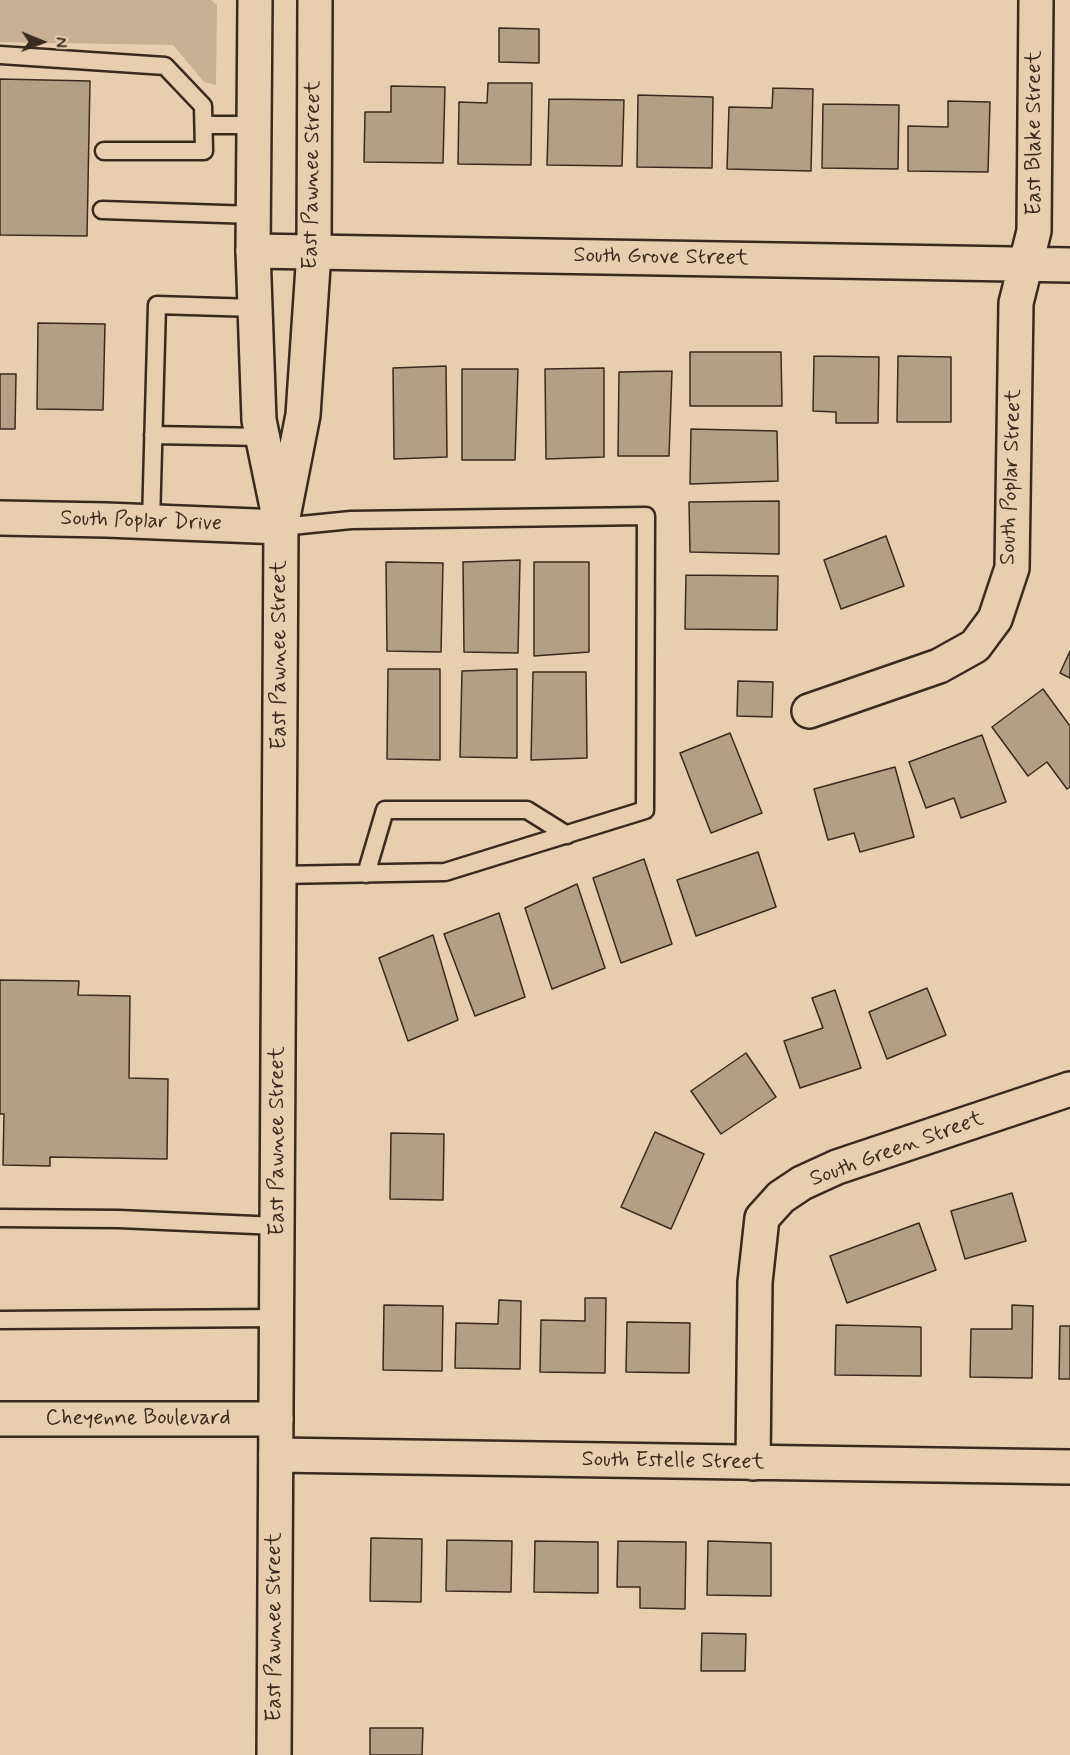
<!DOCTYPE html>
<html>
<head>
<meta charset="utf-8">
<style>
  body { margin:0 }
  #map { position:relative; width:1070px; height:1755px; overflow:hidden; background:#e8ceaf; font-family:Mynerve,sans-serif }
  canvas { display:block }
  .north { position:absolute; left:12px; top:12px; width:60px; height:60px; -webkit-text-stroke:4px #e8ceaf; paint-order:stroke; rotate:91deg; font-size:16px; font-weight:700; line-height:24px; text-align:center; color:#3b2a1e }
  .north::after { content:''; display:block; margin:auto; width:21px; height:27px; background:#3b2a1e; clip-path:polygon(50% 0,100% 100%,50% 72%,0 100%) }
</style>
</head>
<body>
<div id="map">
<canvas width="1070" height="1755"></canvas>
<div class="north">N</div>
</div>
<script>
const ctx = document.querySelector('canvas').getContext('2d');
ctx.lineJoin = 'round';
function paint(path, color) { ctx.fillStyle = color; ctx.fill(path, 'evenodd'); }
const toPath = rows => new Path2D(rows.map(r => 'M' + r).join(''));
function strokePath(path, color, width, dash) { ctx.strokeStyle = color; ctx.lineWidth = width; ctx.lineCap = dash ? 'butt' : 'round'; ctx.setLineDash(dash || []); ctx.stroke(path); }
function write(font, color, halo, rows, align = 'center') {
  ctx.font = font + ' Mynerve,sans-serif'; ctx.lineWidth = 4.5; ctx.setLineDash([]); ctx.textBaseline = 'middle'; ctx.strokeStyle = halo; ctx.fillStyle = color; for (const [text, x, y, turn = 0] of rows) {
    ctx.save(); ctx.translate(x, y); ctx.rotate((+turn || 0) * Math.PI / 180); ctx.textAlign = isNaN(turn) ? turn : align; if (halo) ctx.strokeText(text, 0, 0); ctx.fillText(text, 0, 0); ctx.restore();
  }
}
const green = toPath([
  [0,0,211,0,217,5,216,85,204,82,173,45,0,42]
]);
const building = toPath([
  [499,28,539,29,539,63,499,62,499,28],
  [0,79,90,81,87,236,0,235,0,79],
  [488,83,532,83,531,165,458,164,459,102,487,103,488,83],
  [391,86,445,87,443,163,364,162,365,112,391,112,391,86],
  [773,88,813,89,811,171,727,169,729,107,772,108,773,88],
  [638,95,713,97,712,168,637,167,638,95],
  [549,99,624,100,622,166,547,165,549,99],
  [948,101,990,102,988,172,908,171,908,126,948,127,948,101],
  [823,104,899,105,898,169,822,168,823,104],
  [38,323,105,324,103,410,37,409,38,323],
  [690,352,781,352,782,406,690,406,690,352],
  [814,356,879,357,878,423,836,423,836,412,813,411,814,356],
  [898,356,951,357,951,422,897,422,898,356],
  [446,366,447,457,394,459,393,368,446,366],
  [604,368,604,457,546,459,545,369,604,368],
  [462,369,518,369,515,460,462,460,462,369],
  [672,371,669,456,618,456,619,372,672,371],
  [0,374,16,374,15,429,0,429,0,374],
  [691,429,777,431,778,481,690,484,691,429],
  [779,501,779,554,690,552,689,502,779,501],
  [886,536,904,586,841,609,824,560,886,536],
  [520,560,518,653,464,652,463,562,520,560],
  [386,562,443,563,441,652,387,651,386,562],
  [534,562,589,562,589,652,534,656,534,562],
  [686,575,778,576,777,630,685,629,686,575],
  [1070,651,1070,678,1060,673,1070,651],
  [388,669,440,669,440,760,387,759,388,669],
  [517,669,517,758,460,757,462,671,517,669],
  [533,672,586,672,587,758,531,760,533,672],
  [738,681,773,682,772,717,737,716,738,681],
  [1043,689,1070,726,1070,787,1067,789,1047,762,1028,776,992,727,1043,689],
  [730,733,762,813,711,833,680,753,730,733],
  [982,735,1006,802,961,818,954,798,926,808,909,762,982,735],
  [895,767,914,837,860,852,854,833,828,840,814,789,895,767],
  [758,852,776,907,696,936,677,880,758,852],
  [644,859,672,944,621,963,593,878,644,859],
  [577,884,605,968,552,989,525,908,577,884],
  [499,913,525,997,475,1016,444,934,499,913],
  [433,935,458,1020,408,1041,379,958,433,935],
  [0,980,79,981,78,995,130,996,129,1078,168,1079,167,1159,50,1157,50,1166,3,1165,4,1114,0,1114,0,980],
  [927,988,946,1035,887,1059,869,1012,927,988],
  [835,990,861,1068,800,1088,784,1041,823,1028,812,998,835,990],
  [746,1053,776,1097,721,1134,691,1091,746,1053],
  [655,1132,704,1154,671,1229,621,1207,655,1132],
  [391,1133,444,1134,443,1200,390,1199,391,1133],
  [1012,1193,1026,1241,965,1259,951,1211,1012,1193],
  [919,1223,936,1270,847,1303,830,1256,919,1223],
  [585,1298,606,1298,605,1373,540,1372,541,1320,585,1321,585,1298],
  [499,1300,521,1301,520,1369,455,1368,456,1323,498,1324,499,1300],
  [384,1305,443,1306,442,1371,383,1370,384,1305],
  [1012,1305,1033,1306,1032,1378,970,1377,971,1329,1012,1329,1012,1305],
  [627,1322,690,1323,689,1373,626,1372,627,1322],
  [836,1325,921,1327,921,1376,835,1375,836,1325],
  [1060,1326,1070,1326,1070,1379,1059,1379,1060,1326],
  [371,1538,422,1539,421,1602,370,1601,371,1538],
  [447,1540,512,1541,511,1592,446,1591,447,1540],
  [535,1541,598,1542,598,1593,534,1592,535,1541],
  [618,1541,686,1542,685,1609,640,1608,640,1587,617,1587,618,1541],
  [708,1541,771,1543,771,1596,707,1595,708,1541],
  [702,1633,746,1634,745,1671,701,1671,702,1633],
  [370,1728,423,1728,422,1755,370,1755,370,1728]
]);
const service = toPath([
  [0,55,165,66,203,106,204,151,104,151],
  [204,125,254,125],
  [102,210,254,215],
  [153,435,263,437],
  [151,522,157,305,255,308],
  [366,874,385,810,527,810,567,835],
  [279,875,445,872,645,810,646,516,351,520,281,527],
  [0,1218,119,1219,277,1226],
  [0,1320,277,1318]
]);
const minor = toPath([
  [253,251,1070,265],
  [0,518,106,520,281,527],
  [809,711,939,666,975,646,995,619,1012,568,1016,303,1034,231,1036,0],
  [0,1419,276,1419],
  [276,1455,1070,1467],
  [753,1463,755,1282,762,1218,781,1197,802,1183,837,1167,1070,1089]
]);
const secondary = toPath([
  [255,0,253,251,259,420,278,512],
  [274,1755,281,527,303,415,314,252,315,0]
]);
const streetNames = [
  ["East Blake Street",1035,133,-90],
  ["East Pawnee Street",313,175,-89],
  ["South Grove Street",661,258,1],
  ["South Poplar Street",1012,477,-88],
  ["South Poplar Drive",141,522,2],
  ["East Pawnee Street",280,655,-90],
  ["East Pawnee Street",278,1141,-90],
  ["South Green Street",897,1150,-20],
  ["Cheyenne Boulevard",138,1419],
  ["South Estelle Street",673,1462,1],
  ["East Pawnee Street",275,1627,-90]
];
paint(green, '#c9b095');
paint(building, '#b49e84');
strokePath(building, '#3b2a1e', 1.5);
strokePath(service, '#3b2a1e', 21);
strokePath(minor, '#3b2a1e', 38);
strokePath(secondary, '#3b2a1e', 38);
strokePath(service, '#e8ceaf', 16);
strokePath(minor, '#e8ceaf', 33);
strokePath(secondary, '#e8ceaf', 33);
write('22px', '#3b2a1e', '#e8ceaf', streetNames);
</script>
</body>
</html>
